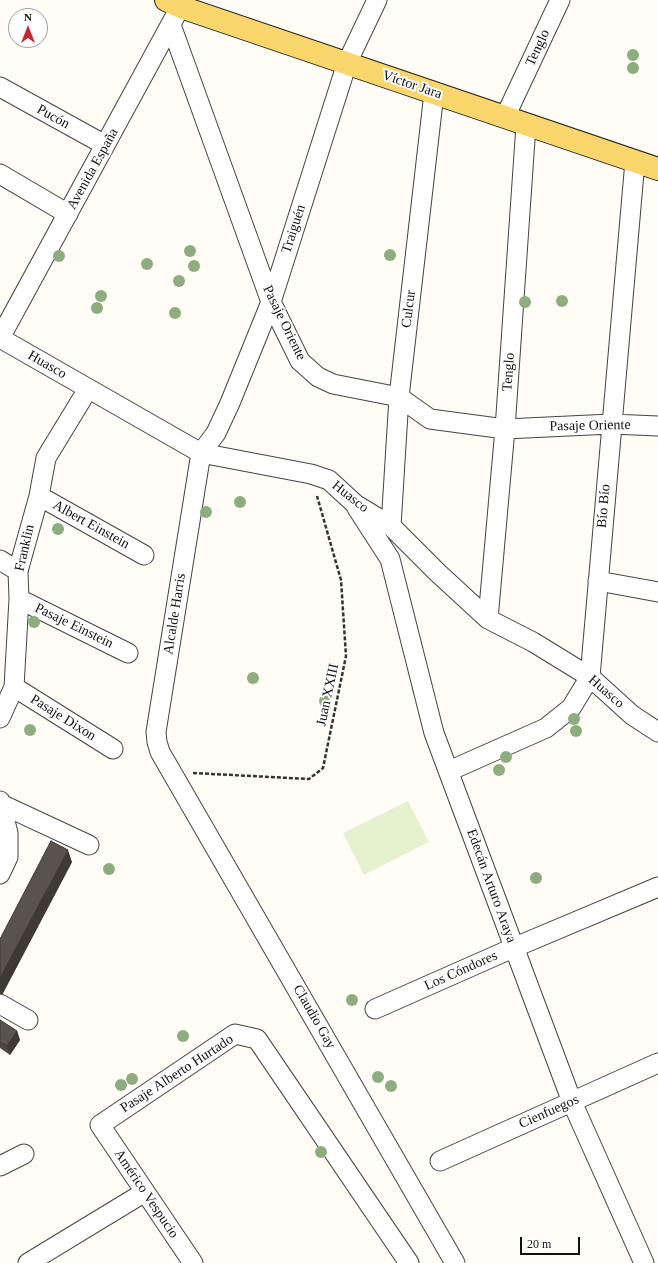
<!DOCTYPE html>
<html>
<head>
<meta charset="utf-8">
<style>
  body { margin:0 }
  #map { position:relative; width:658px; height:1263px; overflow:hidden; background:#fffdf5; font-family:Georgia,serif }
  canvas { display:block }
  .north { position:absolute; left:8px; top:8px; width:40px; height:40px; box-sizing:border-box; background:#fff; border:1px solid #a0a0a0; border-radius:50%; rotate:0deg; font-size:11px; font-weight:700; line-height:16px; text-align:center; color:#111 }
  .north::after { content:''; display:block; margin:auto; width:14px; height:18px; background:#c4262e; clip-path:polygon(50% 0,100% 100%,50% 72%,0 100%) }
  .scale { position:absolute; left:520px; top:1237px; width:60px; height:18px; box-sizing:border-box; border:2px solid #111; border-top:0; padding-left:5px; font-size:12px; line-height:14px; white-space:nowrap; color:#111; -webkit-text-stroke:3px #fff; paint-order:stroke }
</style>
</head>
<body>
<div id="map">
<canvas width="658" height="1263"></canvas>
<div class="north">N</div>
<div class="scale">20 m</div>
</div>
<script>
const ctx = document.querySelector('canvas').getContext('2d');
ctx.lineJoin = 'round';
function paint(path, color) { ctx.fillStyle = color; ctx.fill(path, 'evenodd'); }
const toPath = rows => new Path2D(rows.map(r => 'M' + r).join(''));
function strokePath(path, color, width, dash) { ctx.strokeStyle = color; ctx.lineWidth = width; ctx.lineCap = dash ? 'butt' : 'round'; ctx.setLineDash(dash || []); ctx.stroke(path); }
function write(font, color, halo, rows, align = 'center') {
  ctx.font = font + ' Georgia,serif'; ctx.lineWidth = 4; ctx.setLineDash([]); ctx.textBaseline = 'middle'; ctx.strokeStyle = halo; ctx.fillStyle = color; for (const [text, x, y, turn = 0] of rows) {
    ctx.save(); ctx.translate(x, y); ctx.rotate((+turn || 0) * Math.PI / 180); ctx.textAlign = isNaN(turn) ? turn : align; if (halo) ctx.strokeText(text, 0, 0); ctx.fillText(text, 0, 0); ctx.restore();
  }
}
const pitch = toPath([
  [408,801,429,842,364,875,343,833]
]);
const path = toPath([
  [193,773,309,779,323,768,346,656,341,580,317,496]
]);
const minor = toPath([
  [184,0,0,338,201,453,311,474,329,480,355,504,391,526,438,573,488,619,533,642,590,677,632,715,658,732],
  [377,0,347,63,271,302,230,403,216,433,201,453,156,732,157,742,160,752,455,1263],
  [171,25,271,302,300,361,318,377,333,384,399,397,430,419,505,429,611,424,658,426],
  [0,87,105,145],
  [505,117,560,0],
  [0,174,68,214],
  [39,496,144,555],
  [357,508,390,559,434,733,572,1102,644,1263],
  [391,526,399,397,434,93],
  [0,560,18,571],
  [598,581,658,592],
  [19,599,128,653],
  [488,619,505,429,526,125],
  [14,687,113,749],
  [0,718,14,687,19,599,18,571,39,496,46,458,88,389],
  [449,771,546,728,571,708,590,677,635,161],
  [0,801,8,833,8,857,0,874],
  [1,804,89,845],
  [0,1004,28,1020],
  [375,1009,513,948,658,887],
  [440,1161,658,1063],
  [0,1166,24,1154],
  [28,1263,145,1192],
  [193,1263,100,1125,235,1034,257,1039,409,1263]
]);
const major = toPath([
  [166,0,181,7,658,169]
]);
const trees = [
  [633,55],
  [633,68],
  [190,251],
  [390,255],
  [59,256],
  [147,264],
  [194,266],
  [179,281],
  [101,296],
  [562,301],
  [525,302],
  [97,308],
  [175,313],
  [240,502],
  [206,512],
  [58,529],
  [34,622],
  [253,678],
  [325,701],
  [574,719],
  [30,730],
  [576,731],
  [506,757],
  [499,770],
  [109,869],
  [536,878],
  [352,1000],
  [183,1036],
  [378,1077],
  [132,1079],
  [121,1085],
  [391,1086],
  [321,1152]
];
const wall = toPath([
  [72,862,2,995,0,994,0,939],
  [0,1020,17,1031,20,1040,10,1055,0,1048]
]);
const shadedWall = toPath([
  [68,850,72,862,2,995,0,989,0,978],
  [17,1031,20,1040,10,1055,7,1046]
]);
const building = toPath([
  [51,841,68,850,0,978,0,939,51,841],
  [0,1020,17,1031,7,1046,0,1042,0,1020]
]);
const streetNames = [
  ["Tenglo",538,48,-65],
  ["Víctor Jara",412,85,19],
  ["Pucón",53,117,29],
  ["Avenida España",93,169,-61],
  ["Traiguén",294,229,-72],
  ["Culcur",409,309,-83],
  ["Pasaje Oriente",284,323,64],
  ["Huasco",47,365,30],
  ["Tenglo",509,372,-86],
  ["Pasaje Oriente",590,426,-1],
  ["Huasco",350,497,38],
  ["Bío Bío",604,506,-85],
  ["Albert Einstein",91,525,29],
  ["Franklin",25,548,-77],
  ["Alcalde Harris",175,614,-81],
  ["Pasaje Einstein",74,626,26],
  ["Huasco",606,692,41],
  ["Juan XXIII",328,695,-78],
  ["Pasaje Dixon",63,718,32],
  ["Edecán Arturo Araya",491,886,70],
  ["Los Cóndores",461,971,-24],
  ["Claudio Gay",314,1017,60],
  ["Pasaje Alberto Hurtado",177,1074,-33],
  ["Cienfuegos",549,1112,-24],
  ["Américo Vespucio",146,1194,56]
];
paint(pitch, '#e6f2cf');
strokePath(minor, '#444', 21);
strokePath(major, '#222', 24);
strokePath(path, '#333', 2.5, [4, 2]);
strokePath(minor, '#fff', 19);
strokePath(major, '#f9d66b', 22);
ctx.fillStyle = '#8dad7f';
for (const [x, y] of trees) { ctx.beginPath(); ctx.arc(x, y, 6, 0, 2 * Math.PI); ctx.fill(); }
paint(wall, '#4d4742');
paint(shadedWall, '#3f3936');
paint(building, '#5a524d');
strokePath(building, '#3f3936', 1);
write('14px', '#111', '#fff', streetNames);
</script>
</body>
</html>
